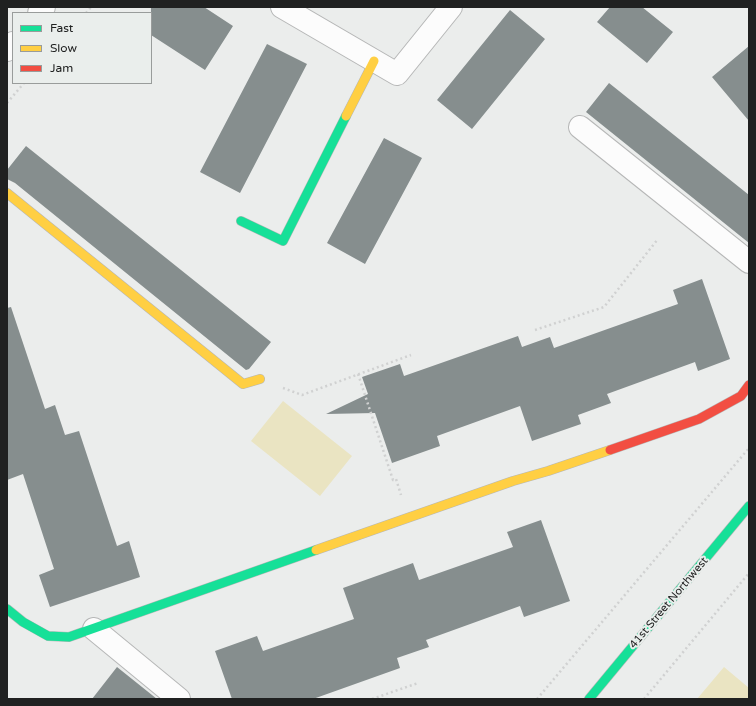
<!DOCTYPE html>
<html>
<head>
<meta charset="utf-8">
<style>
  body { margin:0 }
  #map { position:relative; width:756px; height:706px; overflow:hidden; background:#ebedec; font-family:"Varela Round",sans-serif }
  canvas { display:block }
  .frame { position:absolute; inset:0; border:8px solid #202121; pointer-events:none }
  .legend { position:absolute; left:12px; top:12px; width:140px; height:72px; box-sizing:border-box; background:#eaeeec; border:1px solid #999c9b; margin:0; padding:5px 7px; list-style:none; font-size:12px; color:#202121 }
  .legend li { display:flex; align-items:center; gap:8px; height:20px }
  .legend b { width:20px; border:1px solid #999c9b }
</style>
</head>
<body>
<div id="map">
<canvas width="756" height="706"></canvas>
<div class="frame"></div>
<ul class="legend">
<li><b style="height:5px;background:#16e098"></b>Fast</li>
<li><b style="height:5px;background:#ffcf43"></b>Slow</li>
<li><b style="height:5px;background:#f24e42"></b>Jam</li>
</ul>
</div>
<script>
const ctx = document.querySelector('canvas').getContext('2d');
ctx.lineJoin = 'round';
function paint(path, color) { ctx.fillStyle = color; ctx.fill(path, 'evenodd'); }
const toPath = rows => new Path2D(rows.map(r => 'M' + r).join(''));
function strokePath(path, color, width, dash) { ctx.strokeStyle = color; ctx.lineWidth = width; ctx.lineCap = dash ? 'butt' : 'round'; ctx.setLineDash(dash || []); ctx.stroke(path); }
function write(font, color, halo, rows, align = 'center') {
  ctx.font = font + ' "Varela Round",sans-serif'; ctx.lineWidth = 4; ctx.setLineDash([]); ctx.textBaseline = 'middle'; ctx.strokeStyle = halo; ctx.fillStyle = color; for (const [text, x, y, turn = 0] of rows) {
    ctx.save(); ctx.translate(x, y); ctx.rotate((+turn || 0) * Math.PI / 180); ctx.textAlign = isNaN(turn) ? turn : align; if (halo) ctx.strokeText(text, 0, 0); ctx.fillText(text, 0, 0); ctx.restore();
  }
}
const green = toPath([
  [283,401,352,456,320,496,251,441],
  [724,667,749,688,749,699,697,699]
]);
const building = toPath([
  [151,7,204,7,233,26,205,70,151,35],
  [610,7,642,7,673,32,647,63,597,22],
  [510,10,545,39,472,129,437,100],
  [267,44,307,64,240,193,200,172],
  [749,46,749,121,712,77],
  [609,83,749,195,749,243,586,112],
  [384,138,422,158,365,264,327,243],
  [26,146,271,342,249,369,246,370,15,183,7,179,7,170],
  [702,279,730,359,698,371,695,362,607,394,611,403,578,415,581,424,532,441,520,406,437,436,440,446,392,463,375,413,326,414,368,394,362,377,400,364,404,376,518,336,522,347,550,337,554,348,678,304,673,290],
  [11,307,45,409,55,405,65,435,79,431,117,546,129,541,140,577,50,607,39,575,54,569,23,474,7,480,7,308],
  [541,520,570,601,524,617,520,606,426,640,429,647,397,658,400,668,313,699,232,699,215,651,257,636,263,651,354,619,343,588,413,563,419,580,513,547,507,532],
  [117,667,157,699,92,699]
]);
const path = toPath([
  [86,13,91,7],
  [7,103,24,83],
  [535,330,604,307,658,239],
  [358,374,393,480,396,479,401,495],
  [283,388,302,395,411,355],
  [372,699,418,683],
  [537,699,749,448],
  [644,699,749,573]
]);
const street = toPath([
  [282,7,397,74,451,7],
  [39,13,44,7],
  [7,50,13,43],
  [580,127,749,262],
  [94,629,179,699]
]);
const fast = toPath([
  [241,221,283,241,346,116],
  [7,609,23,622,48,636,69,637,316,550],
  [589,699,749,506]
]);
const slow = toPath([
  [346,116,374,61],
  [7,193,243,384,260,379],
  [316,550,513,481,548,471,610,450]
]);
const jam = toPath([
  [610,450,699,419,741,396,749,385]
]);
const streetNames = [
  ["41st Street Northwest",669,603,-50]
];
paint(green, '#eae4c2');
paint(building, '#868e8e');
strokePath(street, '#b6b7b7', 24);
strokePath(fast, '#b6b7b7', 10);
strokePath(slow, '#b6b7b7', 10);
strokePath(jam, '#b6b7b7', 10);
strokePath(path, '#d0d1d1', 2.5, [2, 3]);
strokePath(street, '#fcfcfc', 22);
strokePath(fast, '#16e098', 9);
strokePath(slow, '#ffcf43', 9);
strokePath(jam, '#f24e42', 9);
write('11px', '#202121', '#eaeeec', streetNames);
</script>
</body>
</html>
